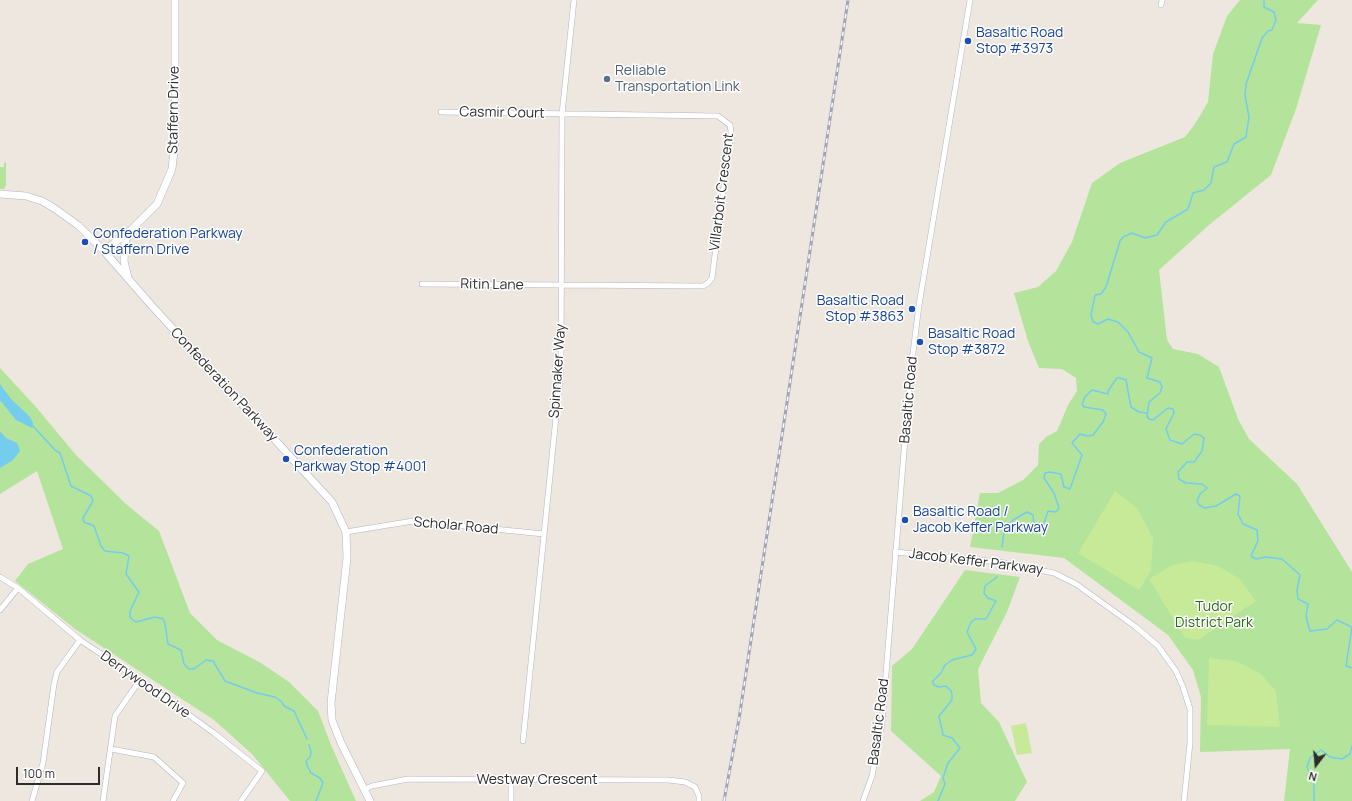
<!DOCTYPE html>
<html>
<head>
<meta charset="utf-8">
<style>
  body { margin:0 }
  #map { position:relative; width:1352px; height:801px; overflow:hidden; background:#eee7df; font-family:Manrope,sans-serif }
  canvas { display:block }
  .north { position:absolute; left:1296px; top:745px; width:40px; height:40px; -webkit-text-stroke:3px #fff; paint-order:stroke; rotate:196deg; font-size:11px; font-weight:700; line-height:16px; text-align:center; color:#2c2c2c }
  .north::after { content:''; display:block; margin:auto; width:14px; height:18px; background:#2c2c2c; clip-path:polygon(50% 0,100% 100%,50% 72%,0 100%) }
  .scale { position:absolute; left:16px; top:767px; width:84px; height:18px; box-sizing:border-box; border:2px solid #2c2c2c; border-top:0; padding-left:5px; font-size:12px; line-height:14px; white-space:nowrap; color:#2c2c2c; -webkit-text-stroke:3px #fff; paint-order:stroke }
</style>
</head>
<body>
<div id="map">
<canvas width="1352" height="801"></canvas>
<div class="north">N</div>
<div class="scale">100 m</div>
</div>
<script>
const ctx = document.querySelector('canvas').getContext('2d');
ctx.lineJoin = 'round';
function paint(path, color) { ctx.fillStyle = color; ctx.fill(path, 'evenodd'); }
const toPath = rows => new Path2D(rows.map(r => 'M' + r).join(''));
function strokePath(path, color, width, dash) { ctx.strokeStyle = color; ctx.lineWidth = width; ctx.lineCap = dash ? 'butt' : 'round'; ctx.setLineDash(dash || []); ctx.stroke(path); }
function write(font, color, halo, rows, align = 'center') {
  ctx.font = font + ' Manrope,sans-serif'; ctx.lineWidth = 3; ctx.setLineDash([]); ctx.textBaseline = 'middle'; ctx.strokeStyle = halo; ctx.fillStyle = color; for (const [text, x, y, turn = 0] of rows) {
    ctx.save(); ctx.translate(x, y); ctx.rotate((+turn || 0) * Math.PI / 180); ctx.textAlign = isNaN(turn) ? turn : align; if (halo) ctx.strokeText(text, 0, 0); ctx.fillText(text, 0, 0); ctx.restore();
  }
}
const green = toPath([
  [1240,0,1318,0,1297,23,1321,25,1296,109,1271,175,1209,225,1159,270,1167,340,1173,349,1198,354,1219,367,1238,419,1249,439,1297,484,1352,572,1352,801,1284,801,1290,749,1200,752,1201,697,1193,670,1168,635,1064,558,970,547,980,493,998,493,1023,480,1038,465,1039,444,1046,437,1057,431,1068,405,1077,391,1076,378,1062,369,1039,368,1028,341,1014,293,1038,287,1056,271,1072,242,1092,183,1120,163,1185,137,1195,124,1208,102,1213,54,1227,16],
  [6,162,6,185,4,189,0,189,0,167,4,167,4,163],
  [0,368,36,407,76,455,126,504,159,531,190,613,217,640,261,663,289,682,318,711,331,745,356,801,290,801,252,754,214,720,75,629,15,581,28,564,63,549,37,471,0,494],
  [965,570,1020,577,1007,612,978,669,981,703,999,722,1027,782,1015,801,920,801,934,792,941,776,891,731,892,666,912,649]
]);
const pitch = toPath([
  [1115,491,1137,508,1153,538,1151,571,1139,590,1078,553],
  [1194,561,1218,566,1240,579,1256,601,1198,640,1185,638,1149,579,1172,565],
  [1209,658,1236,661,1261,674,1276,691,1280,727,1207,725],
  [1026,723,1032,753,1017,755,1011,726]
]);
const water = toPath([
  [0,384,11,399,30,417,33,423,32,428,16,420,0,400],
  [0,431,6,438,17,443,20,451,13,460,0,468]
]);
const stream = toPath([
  [1264,0,1264,7,1274,12,1276,20,1272,30,1268,31,1262,38,1246,84,1245,95,1249,117,1246,137,1234,144,1227,162,1214,167,1211,183,1204,190,1193,193,1188,209,1166,222,1157,235,1145,238,1132,233,1123,237,1120,241,1106,287,1101,294,1095,295,1091,315,1093,322,1098,324,1108,319,1118,322,1128,332,1139,352,1152,358,1147,378,1160,382,1162,387,1160,393,1149,402,1147,416,1149,419,1153,420,1168,408,1173,409,1174,413,1166,429,1170,440,1182,444,1194,434,1200,435,1204,438,1202,451,1194,462,1187,462,1178,472,1179,479,1186,483,1202,484,1207,488,1200,494,1197,501,1199,505,1205,508,1216,506,1236,494,1240,496,1238,514,1243,524,1257,530,1258,541,1251,556,1256,559,1266,557,1282,559,1300,575,1297,590,1298,599,1308,604,1306,616,1310,631,1327,629,1337,620,1352,627,1346,666,1352,668],
  [31,424,55,450,60,453,71,486,91,496,93,501,83,518,84,522,94,526,101,546,105,551,123,553,129,556,126,574,139,592,130,611,130,617,133,620,136,622,155,617,163,619,165,623,168,644,181,650,184,664,189,669,194,669,206,660,213,661,225,681,257,693,275,697,282,702,284,706,294,711,307,739],
  [1002,547,1004,532,1013,520,1027,512,1033,515,1034,524,1043,526,1048,511,1056,512,1059,508,1054,493,1044,478,1045,473,1050,472,1061,474,1064,487,1070,489,1082,455,1072,443,1080,434,1087,436,1093,435,1103,422,1106,414,1103,410,1084,407,1082,404,1085,397,1092,390,1108,394,1108,391,1117,378,1120,378,1126,380,1131,407,1139,412,1147,413],
  [309,745,311,752,310,757,306,761,307,765,311,773,320,778,323,783,316,801],
  [938,801,945,784,943,778,948,763,960,748,952,738,943,735,939,716,952,700,952,695,951,691,946,686,938,687,933,684,933,681,941,673,945,665,952,660,972,655,976,649,967,632,971,622,975,619,986,619,996,601,988,598,984,593,985,586,997,577],
  [1314,801,1314,782,1307,767,1310,758,1321,750,1330,757,1342,759,1350,754,1352,746]
]);
const street = toPath([
  [1161,5,1162,0],
  [422,284,703,286,708,283,712,278,731,132,730,125,718,116,441,112],
  [346,532,413,521,544,534],
  [895,552,999,562,1054,573,1076,584,1136,627,1158,646,1176,671,1183,687,1190,709,1190,743,1184,801],
  [0,577,18,588,80,640,140,680,214,733,262,771,241,801],
  [0,610,18,588],
  [523,741,561,368,562,114,574,0],
  [111,749,154,757,183,783,173,801],
  [511,781,511,801],
  [365,789,372,786,408,779,668,780,685,782,695,787,699,796,699,801],
  [32,801,43,763,54,684,57,672,80,640],
  [103,801,115,716,140,680],
  [863,801,872,776,882,723,910,377,919,305,970,0]
]);
const secondary = toPath([
  [0,194,26,196,42,201,54,208,79,226,104,251,152,306,332,502,346,532,347,558,331,703,332,720,341,743,370,801],
  [104,251,131,230,157,204,172,169,175,141,175,0],
  [128,278,124,261,125,242,130,231]
]);
const rail = toPath([
  [724,801,739,719,848,0]
]);
const markers = [
  [968,41,4,"#1a4fb4"],
  [607,79,4,"#5c6f8a"],
  [85,242,4,"#1a4fb4"],
  [912,309,4,"#1a4fb4"],
  [920,342,4,"#1a4fb4"],
  [286,459,4,"#1a4fb4"],
  [905,520,4,"#1a4fb4"]
];
const transitNames = [
  ["Basaltic Road",976,33],
  ["Stop #3973",976,49],
  ["Confederation Parkway",93,234],
  ["/ Staffern Drive",93,250],
  ["Basaltic Road",904,301,"right"],
  ["Stop #3863",904,317,"right"],
  ["Basaltic Road",928,334],
  ["Stop #3872",928,350],
  ["Confederation",294,451],
  ["Parkway Stop #4001",294,467],
  ["Basaltic Road /",913,512],
  ["Jacob Keffer Parkway",913,528]
];
const serviceNames = [
  ["Reliable",615,71],
  ["Transportation Link",615,87]
];
const streetNames = [
  ["Staffern Drive",174,110,-89],
  ["Casmir Court",502,113,1],
  ["Villarboit Crescent",722,192,-83],
  ["Ritin Lane",492,285,1],
  ["Spinnaker Way",558,371,-86],
  ["Confederation Parkway",224,385,47],
  ["Basaltic Road",909,400,-85],
  ["Scholar Road",456,526,5],
  ["Jacob Keffer Parkway",976,562,7],
  ["Derrywood Drive",145,685,35],
  ["Basaltic Road",879,722,-83],
  ["Westway Crescent",537,780]
];
const parkNames = [
  ["Tudor",1214,607],
  ["District Park",1214,623]
];
paint(green, '#b4e39c');
paint(pitch, '#c7ea98');
paint(water, '#74cdee');
strokePath(stream, '#74cdee', 1.5);
strokePath(street, '#b2b5c0', 6);
strokePath(secondary, '#b2b5c0', 8);
strokePath(street, '#fff', 5);
strokePath(secondary, '#fff', 7);
strokePath(rail, '#a1a4b6', 3);
strokePath(rail, '#fff', 1.5, [4.5]);
for (const [x, y, r, color] of markers) { const dot = new Path2D(); dot.arc(x, y, r, 0, 2 * Math.PI); ctx.fillStyle = color; ctx.fill(dot); strokePath(dot, '#fff', 1.5); }
write('14px', '#164399', '#fff', transitNames, 'left');
write('14px', '#4e5e75', '#fff', serviceNames, 'left');
write('14px', '#2c2c2c', '#fff', streetNames);
write('14px', '#2c6a1b', '#fff', parkNames);
</script>
</body>
</html>
